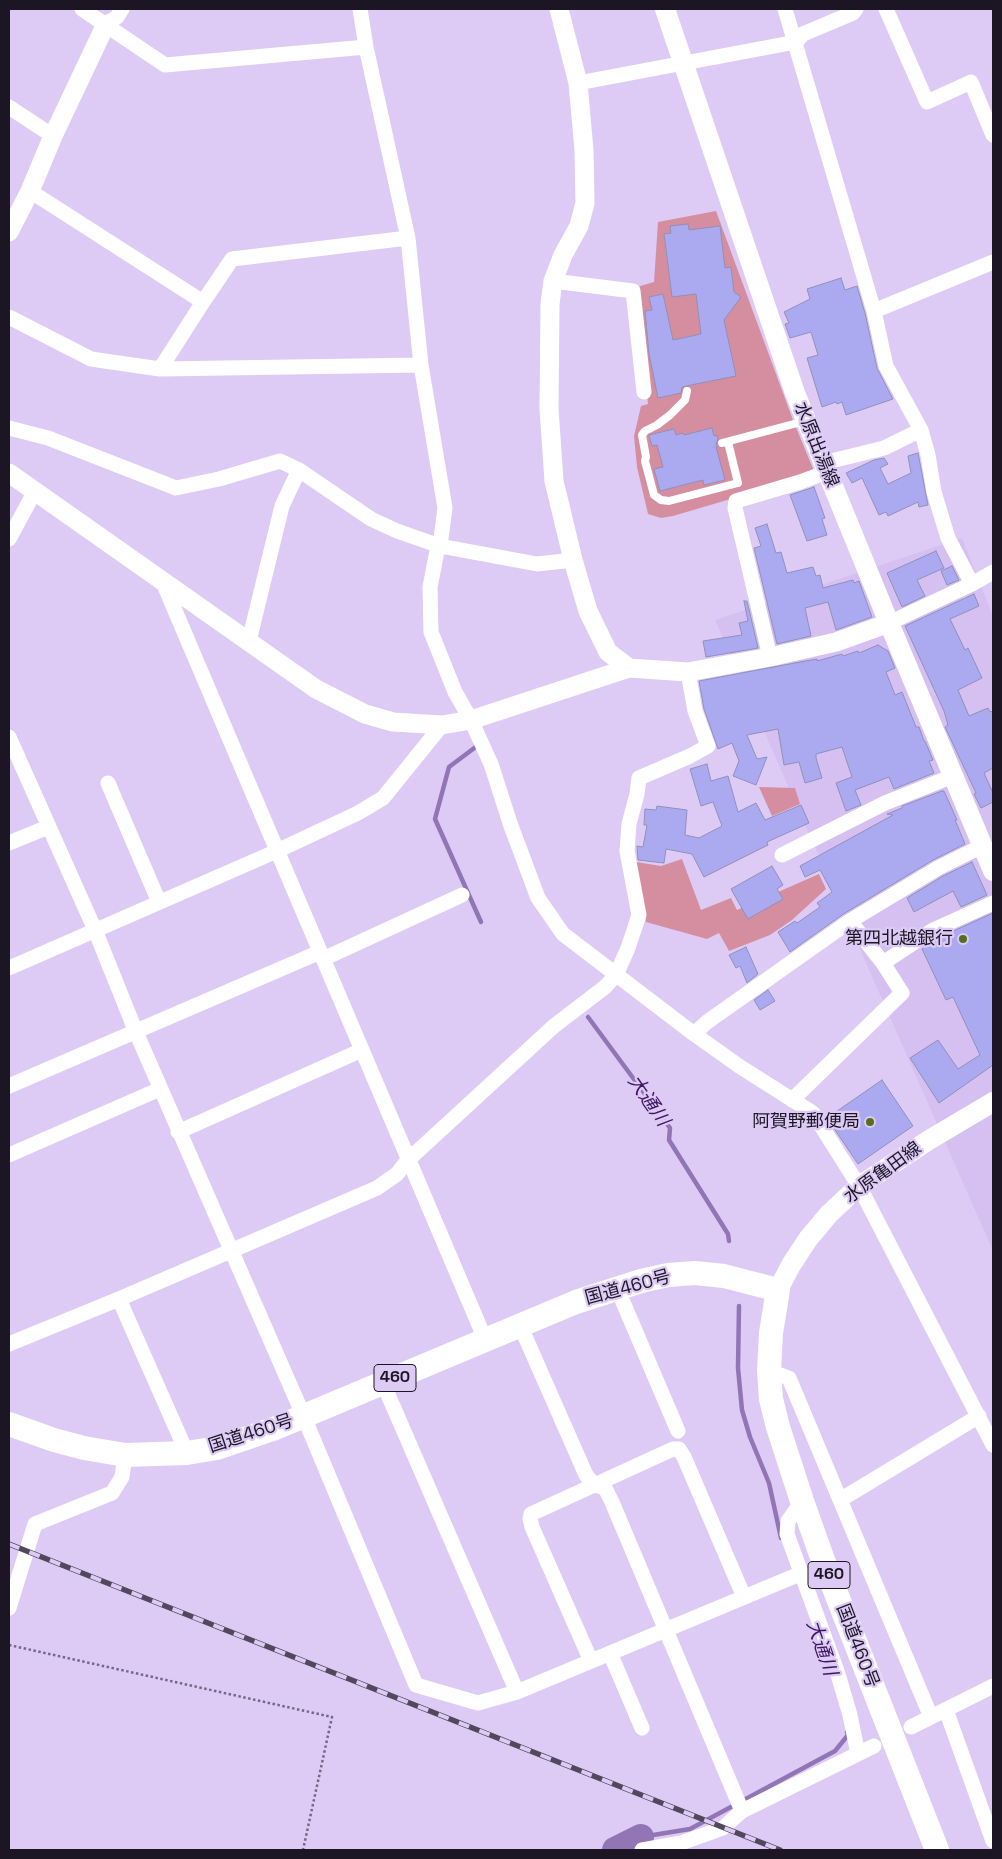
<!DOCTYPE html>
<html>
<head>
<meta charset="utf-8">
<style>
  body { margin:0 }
  #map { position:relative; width:1002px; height:1859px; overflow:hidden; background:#ddcbf5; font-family:"Space Grotesk",sans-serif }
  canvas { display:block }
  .frame { position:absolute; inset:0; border:10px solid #1c1524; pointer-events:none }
</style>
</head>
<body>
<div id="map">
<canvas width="1002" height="1859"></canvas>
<div class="frame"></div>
</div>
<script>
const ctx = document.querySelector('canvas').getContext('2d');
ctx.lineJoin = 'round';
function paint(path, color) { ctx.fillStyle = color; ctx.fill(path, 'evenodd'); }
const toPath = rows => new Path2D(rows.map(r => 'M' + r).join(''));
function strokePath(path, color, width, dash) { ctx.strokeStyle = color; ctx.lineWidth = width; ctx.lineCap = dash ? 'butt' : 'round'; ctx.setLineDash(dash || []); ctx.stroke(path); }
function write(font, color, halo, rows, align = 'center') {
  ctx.font = font + ' "Space Grotesk","Noto Sans JP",sans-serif'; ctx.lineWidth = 4.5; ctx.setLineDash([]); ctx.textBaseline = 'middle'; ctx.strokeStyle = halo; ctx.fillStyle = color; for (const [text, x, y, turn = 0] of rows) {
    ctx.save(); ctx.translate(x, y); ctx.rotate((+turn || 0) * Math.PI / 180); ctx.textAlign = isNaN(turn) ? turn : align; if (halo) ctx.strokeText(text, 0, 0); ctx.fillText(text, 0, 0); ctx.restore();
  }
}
const built = toPath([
  [962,538,993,616,993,1251,715,620]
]);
const green = toPath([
  [716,211,793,420,814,471,802,478,673,516,661,518,648,514,637,467,634,436,641,406,648,404,637,287,654,282,658,222],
  [759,787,795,788,800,804,772,816],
  [682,859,701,910,731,898,737,910,819,874,826,889,792,920,770,935,729,951,719,933,707,939,646,922,636,862,661,866]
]);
const stream = toPath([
  [477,746,449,767,435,819,481,922],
  [588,1017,670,1128,669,1140,728,1234,729,1241],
  [739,1306,738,1368,742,1410,750,1437,769,1483,781,1538],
  [641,1837,690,1829,835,1751,848,1735,847,1732]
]);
const river = toPath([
  [615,1850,641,1837]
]);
const building = toPath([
  [688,224,689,230,720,226,725,268,731,267,734,292,741,297,724,320,736,376,686,386,682,387,681,393,658,398,649,354,645,311,652,310,649,297,663,294,673,340,701,334,696,294,672,297,664,234,671,233,670,226,688,224],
  [841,278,845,290,857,286,865,313,877,368,893,399,846,415,842,402,837,404,836,402,822,407,807,358,818,355,811,332,790,338,785,324,789,323,784,312,810,299,807,289,841,278],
  [712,428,714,436,717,435,718,439,716,444,718,447,716,447,725,480,704,485,703,480,660,491,654,469,663,467,657,445,652,446,649,435,674,429,676,435,683,433,684,435,712,428],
  [918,453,928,505,919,507,918,502,888,516,886,512,879,515,862,478,852,483,846,473,874,460,884,458,888,464,880,468,888,484,911,473,908,456,918,453],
  [814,487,825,518,822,519,827,535,807,541,790,495,814,487],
  [767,524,776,553,781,552,787,573,813,567,816,576,820,575,823,588,853,580,854,583,859,581,872,617,836,630,828,602,805,608,811,636,777,644,754,548,761,546,755,528,767,524],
  [936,551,944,568,917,580,925,596,902,607,887,573,936,551],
  [952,566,959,580,947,585,941,571,952,566],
  [974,594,979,606,950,619,965,650,968,648,982,678,958,690,969,716,988,708,990,712,993,711,993,768,984,773,993,793,993,802,981,808,974,794,976,793,945,727,948,725,944,711,905,626,974,594],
  [744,601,747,601,758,648,706,657,703,641,742,635,739,623,748,621,744,601],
  [878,645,888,651,895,668,886,672,895,695,902,692,916,727,919,727,924,741,925,741,933,760,929,761,934,773,894,789,889,777,855,790,861,805,846,811,836,783,852,777,842,747,816,754,816,758,822,778,805,783,799,762,784,765,778,729,747,735,757,759,767,757,756,785,733,776,739,761,732,743,718,749,704,709,699,681,800,662,817,659,817,661,842,654,843,656,858,651,859,653,878,645],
  [707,764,711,781,728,776,738,812,756,803,765,820,801,805,809,823,767,842,768,845,704,877,692,854,666,849,664,863,638,860,637,846,643,847,647,825,644,825,645,809,656,810,657,806,687,810,685,835,699,838,722,826,713,802,701,806,690,769,707,764],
  [942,791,944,791,957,820,955,820,965,844,933,860,845,913,790,952,778,932,795,921,797,923,820,907,817,903,832,892,820,870,805,877,800,866,893,815,887,814,902,808,902,806,942,791],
  [972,862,987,895,961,907,953,891,914,912,907,898,943,876,972,862],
  [772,866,783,885,777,889,783,899,748,919,731,889,772,866],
  [993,913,993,1065,939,1103,910,1058,938,1040,958,1069,980,1055,953,997,946,1000,922,949,938,938,993,913],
  [746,947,758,974,747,983,740,966,736,968,729,955,746,947],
  [768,990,775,1001,760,1010,754,1000,768,990],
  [882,1080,913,1126,858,1164,827,1118,882,1080]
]);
const path = toPath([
  [9,1645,332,1717,303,1850]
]);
const service = toPath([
  [687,391,685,400,670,415,657,425,645,431,642,435,646,457,645,461,654,495,661,500,669,501,738,483,728,442],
  [722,443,805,421]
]);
const minor = toPath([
  [82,9,165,65,366,47],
  [360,9,366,47,408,238,421,365,445,508,440,546,437,551,430,587,431,632,455,692,471,720,491,764,511,826,538,898,563,934,694,1034,739,1066,813,1113,859,1186,993,1445],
  [785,9,874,311,886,366,921,430,928,455,934,492,948,538,972,584],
  [886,9,927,102,971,82,993,135],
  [106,24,117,17,122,9],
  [578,83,796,42,803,34,853,13,856,9],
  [9,107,53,136],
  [30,191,203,302,232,259,408,238],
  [553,281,633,291,644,392],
  [874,311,993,262],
  [9,317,91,359,160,369,421,365],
  [160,369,203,302],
  [9,428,48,438,176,488,219,479,280,461,299,470,371,519,397,531,440,546,537,564,573,560],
  [823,463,884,448,921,430],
  [9,539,35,491],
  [162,580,485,1339],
  [889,623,972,584,993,572],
  [249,641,282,506,299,470],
  [770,657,735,508,736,501,800,482,827,472],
  [9,737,95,930,136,1032,304,1417,416,1685,478,1703,517,1692,802,1573],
  [108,783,159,902],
  [9,843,48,827],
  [782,855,885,803,953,776],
  [850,921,883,963],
  [323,959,462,895],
  [9,968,277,851,358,813,383,798,442,725],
  [694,1034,707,1022,850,921,938,868,982,846],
  [9,1086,320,952],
  [792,1100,902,993,883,963,933,930,993,903],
  [178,1132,362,1050],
  [9,1155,160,1089],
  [617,1288,678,1431],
  [119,1299,187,1453],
  [520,1325,586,1475,594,1485,602,1487,606,1490,612,1502,742,1811],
  [9,1344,119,1299,377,1188,397,1174,408,1160,554,1026,605,987,616,975,628,948,639,915,627,851,629,824,637,794,639,778,690,756,708,746,695,711,688,672],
  [769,1371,789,1378,931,1717],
  [383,1383,517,1692],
  [840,1500,979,1416],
  [802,1501,788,1521,787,1534,837,1671,850,1715,858,1754],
  [9,1608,35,1524,112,1493,122,1477,125,1455],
  [610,1653,642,1728],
  [591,1661,532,1527,530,1519,531,1514,673,1449,679,1449,684,1457,744,1597],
  [946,1710,993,1841],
  [911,1727,993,1686],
  [642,1850,681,1843,723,1828,742,1811,874,1746]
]);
const tertiary = toPath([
  [559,9,578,83,584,150,585,203,579,226,563,255,553,281,550,304,549,409,554,481,573,560,588,611,608,652,629,668],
  [9,232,30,191,53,136,106,24],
  [9,473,316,689,365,714,393,722,442,725,471,720,629,668,688,672,770,657,836,642,889,623]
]);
const secondary = toPath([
  [665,9,795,393,889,623,993,871],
  [778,1290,791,1265,808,1239,829,1214,859,1186,929,1140,993,1102]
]);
const trunk = toPath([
  [9,1424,54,1440,84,1448,125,1455,187,1453,217,1448,273,1429,576,1302,641,1281,668,1275,695,1273,724,1276,778,1290,771,1333,769,1371,771,1399,778,1427,802,1501,823,1560,937,1850]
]);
const rail = toPath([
  [9,1544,780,1850]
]);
const markers = [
  [963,939,5,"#566d1d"],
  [870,1122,5,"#566d1d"]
];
const shields = [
  [395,1378,42],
  [829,1575,42]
];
const shieldNames = [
  ["460",395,1378],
  ["460",829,1575]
];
const streetNames = [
  ["水原出湯線",816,445,68],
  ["水原亀田線",883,1173,-36],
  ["国道460号",628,1288,-15],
  ["国道460号",251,1434,-18],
  ["国道460号",857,1646,69]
];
const poiNames = [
  ["第四北越銀行",953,939],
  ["阿賀野郵便局",860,1122]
];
const waterNames = [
  ["大通川",648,1101,55],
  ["大通川",821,1648,71]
];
paint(built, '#d5c0f1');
paint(green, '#d58e9f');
strokePath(stream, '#9175b5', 4.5);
strokePath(river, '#9175b5', 26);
paint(building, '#abaaf0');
strokePath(building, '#9090b9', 1);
strokePath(path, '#746884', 2.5, [2.5, 2.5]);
strokePath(service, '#fff', 8);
strokePath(minor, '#fff', 15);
strokePath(tertiary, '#fff', 19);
strokePath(secondary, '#fff', 20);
strokePath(trunk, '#fff', 24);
strokePath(rail, '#52485e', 5.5);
strokePath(rail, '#ddcbf5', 4, [11]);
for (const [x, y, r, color] of markers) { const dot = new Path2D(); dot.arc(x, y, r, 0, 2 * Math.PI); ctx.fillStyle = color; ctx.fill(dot); strokePath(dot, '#ddcbf5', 2); }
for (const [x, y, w] of shields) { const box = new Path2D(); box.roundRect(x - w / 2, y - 13.5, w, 27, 4); ctx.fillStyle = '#ddcbf5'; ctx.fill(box); strokePath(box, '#1c1524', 1); }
write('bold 16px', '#1c1524', null, shieldNames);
write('18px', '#1c1524', '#ddcbf5', streetNames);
write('18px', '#1c1524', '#ddcbf5', poiNames, 'right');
write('italic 19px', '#3f1664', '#ddcbf5', waterNames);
</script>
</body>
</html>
